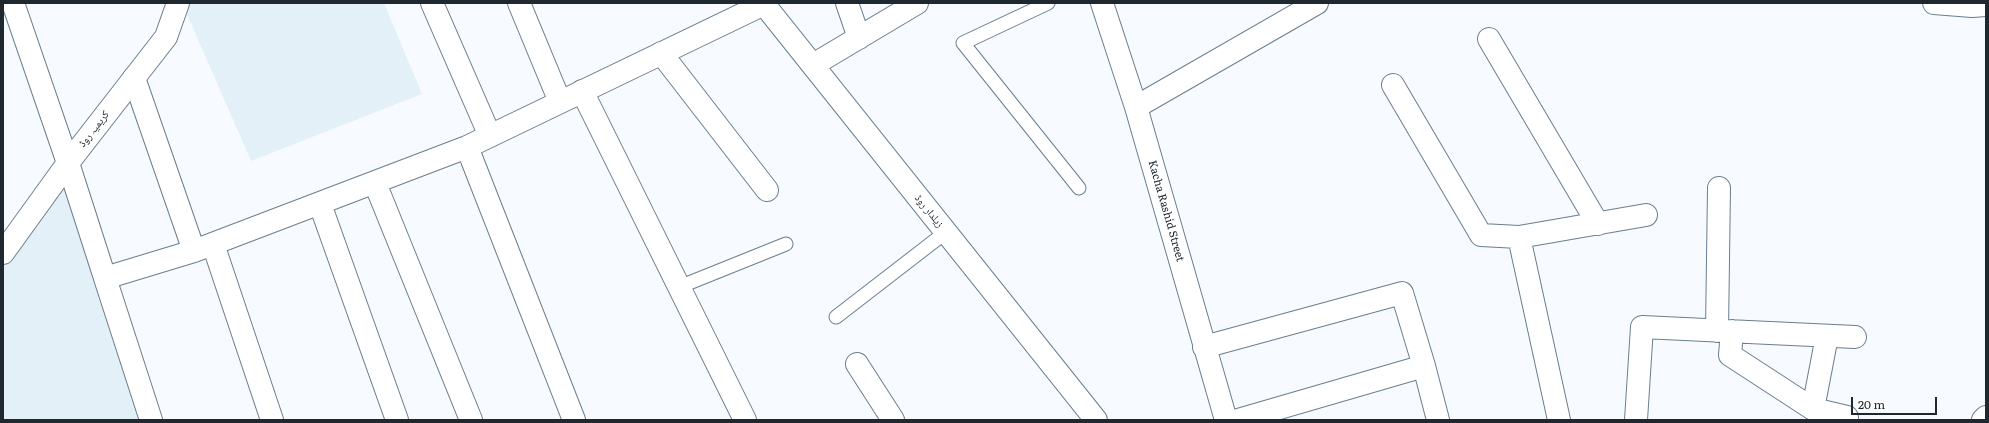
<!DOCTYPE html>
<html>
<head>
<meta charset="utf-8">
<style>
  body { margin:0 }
  #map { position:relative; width:1989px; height:423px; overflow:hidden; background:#f7fbff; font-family:Literata,serif }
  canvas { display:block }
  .frame { position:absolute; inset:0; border:4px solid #20282f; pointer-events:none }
  .scale { position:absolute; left:1851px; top:397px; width:86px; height:18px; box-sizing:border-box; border:2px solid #20282f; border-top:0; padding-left:5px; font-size:12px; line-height:14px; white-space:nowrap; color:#20282f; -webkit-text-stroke:3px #fff; paint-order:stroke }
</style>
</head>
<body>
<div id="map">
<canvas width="1989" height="423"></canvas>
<div class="frame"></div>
<div class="scale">20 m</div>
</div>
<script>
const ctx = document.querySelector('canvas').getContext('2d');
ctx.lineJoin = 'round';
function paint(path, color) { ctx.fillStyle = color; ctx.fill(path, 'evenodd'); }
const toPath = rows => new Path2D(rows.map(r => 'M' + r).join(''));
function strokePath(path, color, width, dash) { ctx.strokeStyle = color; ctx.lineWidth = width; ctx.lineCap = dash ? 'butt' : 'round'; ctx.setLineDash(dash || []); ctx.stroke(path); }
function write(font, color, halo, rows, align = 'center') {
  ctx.font = font + ' Literata,"Noto Naskh Arabic",serif'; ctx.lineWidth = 3; ctx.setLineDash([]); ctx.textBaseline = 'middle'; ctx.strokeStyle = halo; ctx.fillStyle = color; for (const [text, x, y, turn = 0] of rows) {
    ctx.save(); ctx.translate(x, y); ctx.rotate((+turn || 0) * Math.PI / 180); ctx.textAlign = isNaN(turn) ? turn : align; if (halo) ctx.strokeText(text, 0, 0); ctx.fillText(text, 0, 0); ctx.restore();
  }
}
const built = toPath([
  [182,3,384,3,422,94,251,161],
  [68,163,151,420,3,420,3,254]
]);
const lane = toPath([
  [1048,3,963,43,1079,188],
  [679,287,786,244],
  [836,317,946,232]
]);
const street = toPath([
  [13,3,68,163,105,278],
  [432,3,490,136],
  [519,3,560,102],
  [847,3,859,38],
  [1102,3,1136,107,1226,420],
  [1934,3,1972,6,1986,5],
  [1489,39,1598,224],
  [661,53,767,190],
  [813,65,917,3],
  [134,78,194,251],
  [1393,85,1481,235,1519,237],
  [582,91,745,420],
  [1136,107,1317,3],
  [467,147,574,420],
  [375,183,471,420],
  [320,204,397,420],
  [213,244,272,420],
  [1717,331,1719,188],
  [1732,331,1730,355,1813,409],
  [1827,336,1813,409,1847,417,1847,420],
  [1204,347,1402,293,1424,366,1438,420],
  [857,364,893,420],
  [151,420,105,278,194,251,467,147,764,4],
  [1238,420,1424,366],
  [1559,420,1519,237,1646,215],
  [1636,420,1642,327,1855,337],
  [1983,420,1986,417]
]);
const secondary = toPath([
  [763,3,1096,420],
  [3,253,68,163,166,37,178,3]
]);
const streetNames = [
  ["کریمیہ روڈ",94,129,-52],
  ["زیلدار روڈ",929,211,51],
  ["Kacha Rashid Street",1166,211,74]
];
paint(built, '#e4f0f8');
strokePath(lane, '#6a7e8d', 15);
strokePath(street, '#6a7e8d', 24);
strokePath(secondary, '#6a7e8d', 24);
strokePath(lane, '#fff', 13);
strokePath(street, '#fff', 22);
strokePath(secondary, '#fff', 22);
write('11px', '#20282f', '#fff', streetNames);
</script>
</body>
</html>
